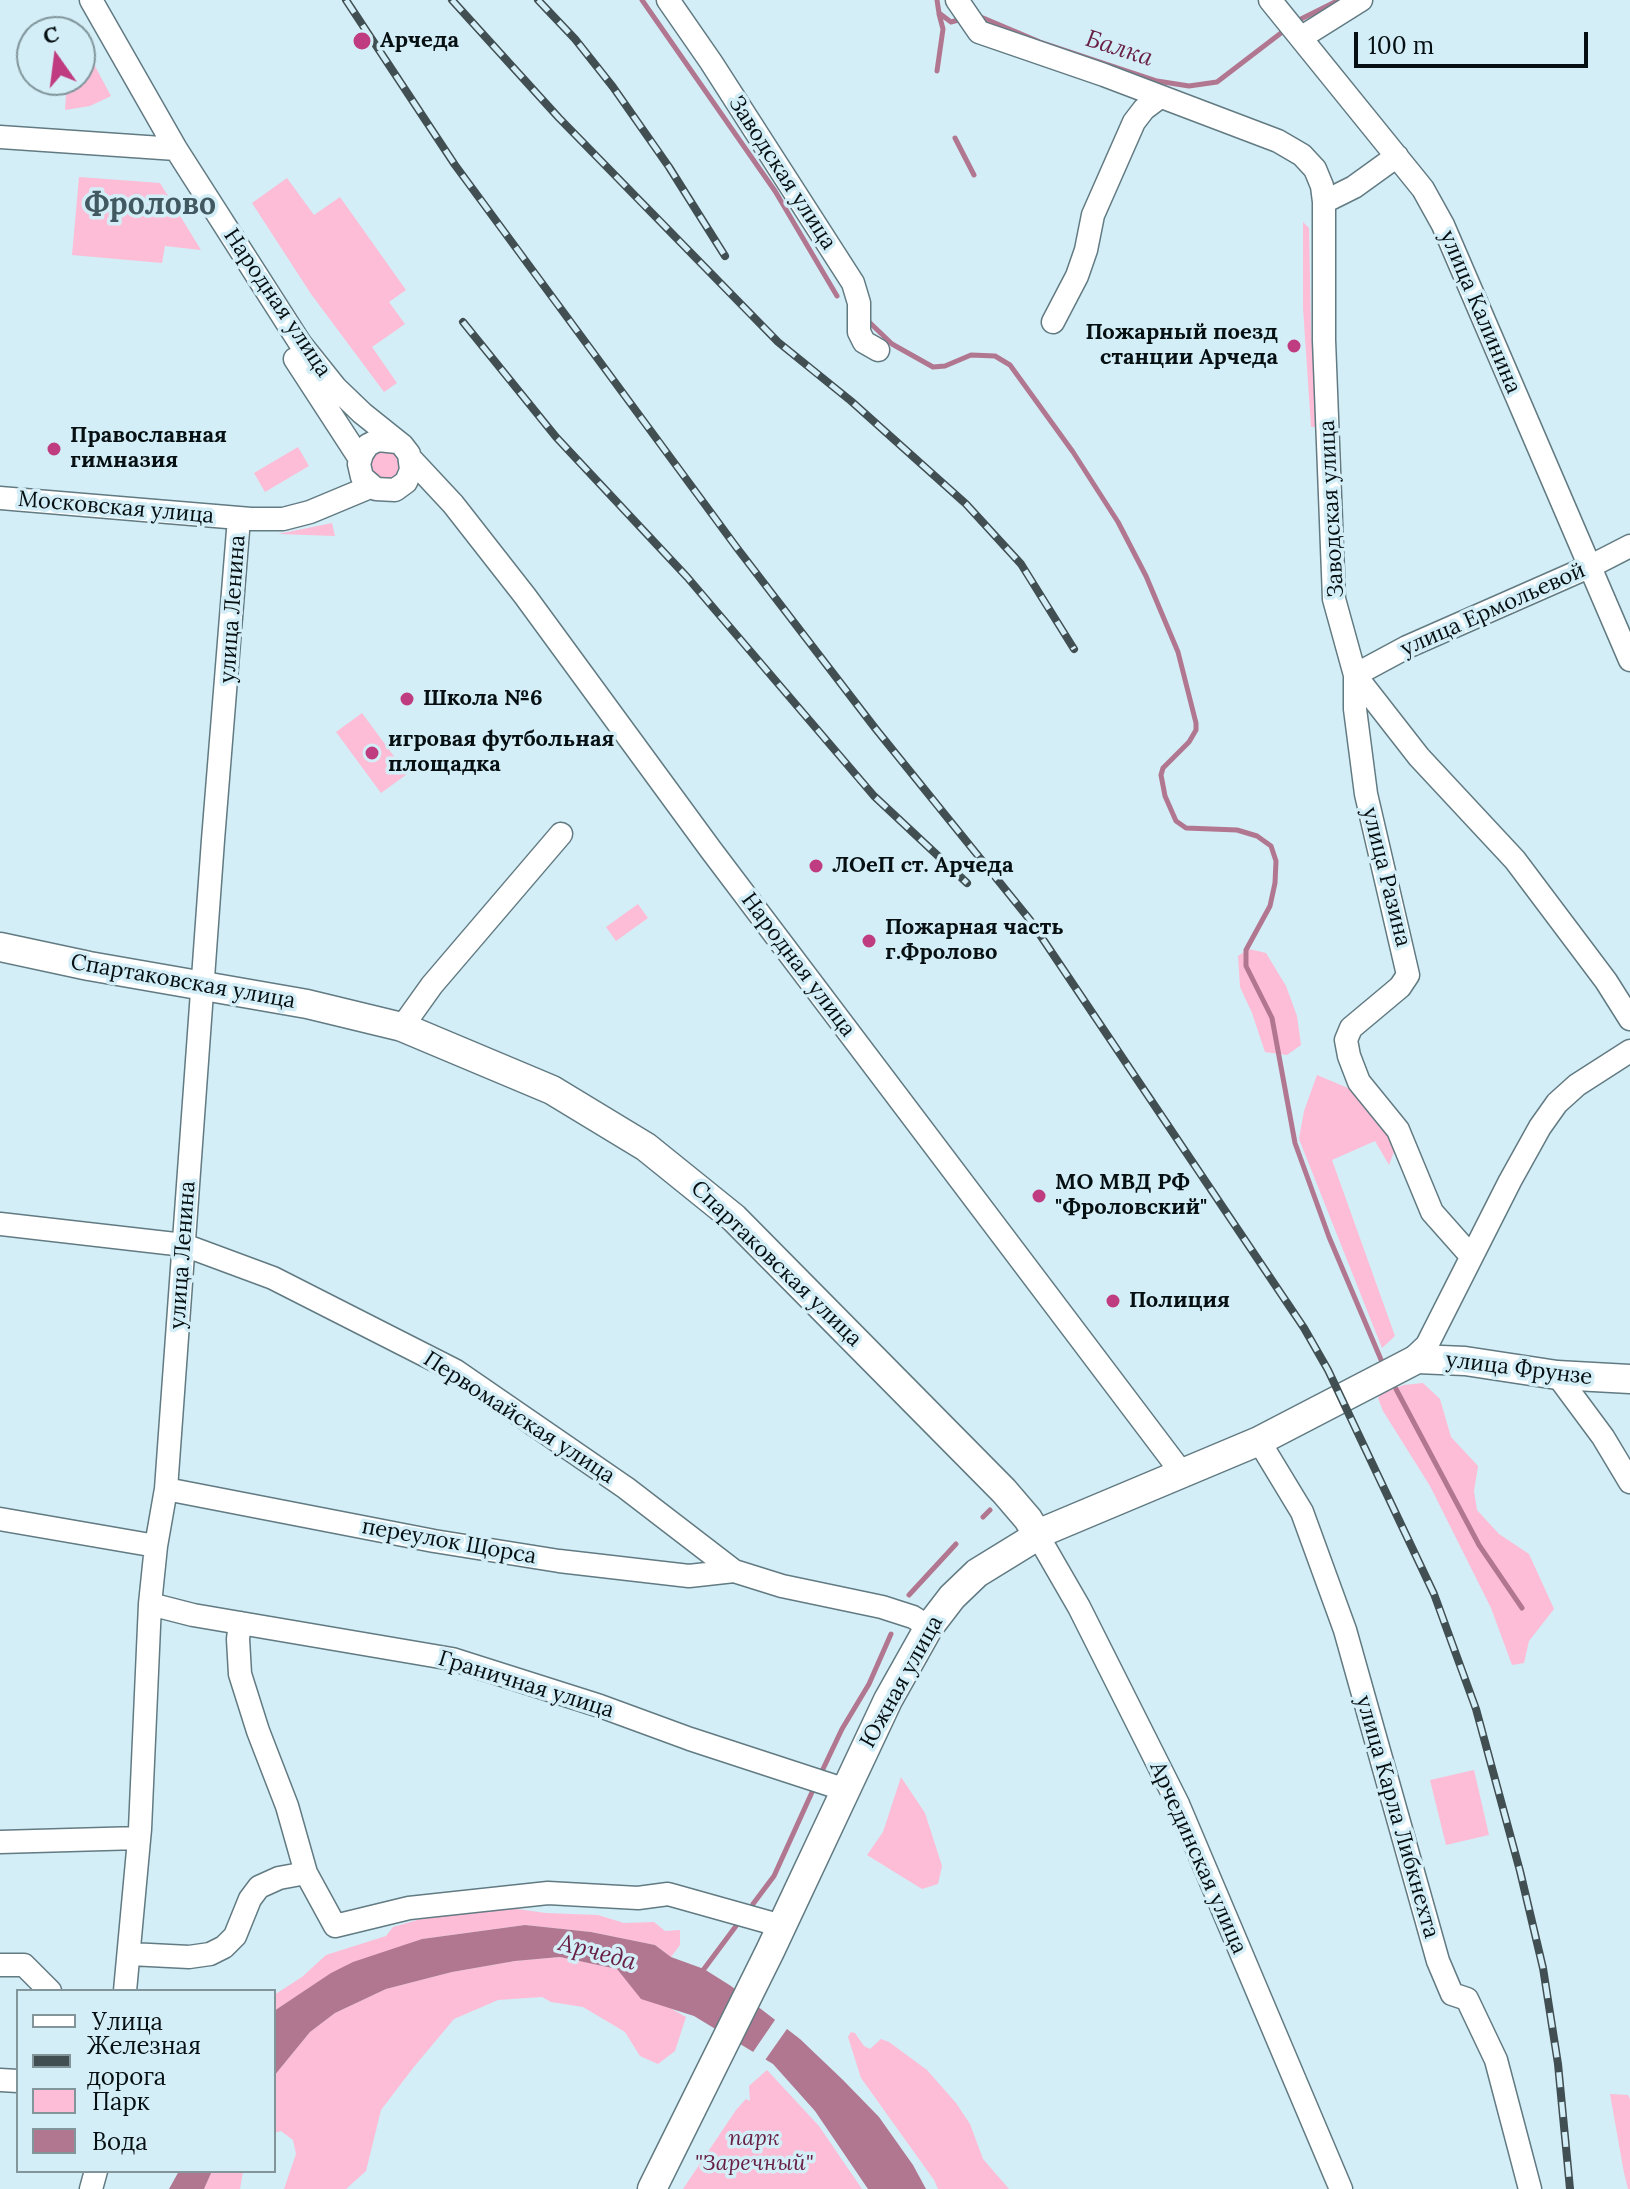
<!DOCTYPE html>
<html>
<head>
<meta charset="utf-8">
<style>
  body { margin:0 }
  #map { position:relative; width:1630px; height:2189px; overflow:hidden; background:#d3eef7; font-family:Lora,serif }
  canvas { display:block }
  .legend { position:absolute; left:16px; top:1989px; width:260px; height:184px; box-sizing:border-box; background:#d3eef7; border:2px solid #81959b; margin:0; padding:10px 14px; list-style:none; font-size:24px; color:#060f12 }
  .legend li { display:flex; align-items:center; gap:16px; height:40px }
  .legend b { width:40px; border:2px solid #81959b }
  .north { position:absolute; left:16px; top:16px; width:80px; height:80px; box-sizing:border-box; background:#d3eef7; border:2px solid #81959b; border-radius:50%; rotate:346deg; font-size:22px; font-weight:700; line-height:32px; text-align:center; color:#060f12 }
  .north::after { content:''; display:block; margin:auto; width:28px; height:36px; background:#c03c80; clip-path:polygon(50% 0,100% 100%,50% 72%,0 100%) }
  .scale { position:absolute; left:1354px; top:32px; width:234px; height:36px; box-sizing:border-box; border:4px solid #060f12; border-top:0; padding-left:10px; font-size:24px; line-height:28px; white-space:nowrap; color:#060f12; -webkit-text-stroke:6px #d3eef7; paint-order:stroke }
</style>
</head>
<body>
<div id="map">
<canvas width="1630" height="2189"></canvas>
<ul class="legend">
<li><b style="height:10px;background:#fff"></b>Улица</li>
<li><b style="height:10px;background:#414f53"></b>Железная дорога</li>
<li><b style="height:22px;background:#fdbdd6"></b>Парк</li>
<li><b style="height:22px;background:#b27790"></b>Вода</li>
</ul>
<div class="north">С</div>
<div class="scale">100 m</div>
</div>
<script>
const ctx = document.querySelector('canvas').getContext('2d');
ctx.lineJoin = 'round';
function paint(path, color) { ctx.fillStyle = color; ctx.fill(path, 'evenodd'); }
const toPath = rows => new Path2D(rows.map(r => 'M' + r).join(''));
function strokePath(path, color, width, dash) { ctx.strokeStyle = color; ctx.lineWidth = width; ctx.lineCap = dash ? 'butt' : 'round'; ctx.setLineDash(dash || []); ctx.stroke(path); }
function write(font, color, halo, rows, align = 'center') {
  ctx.font = font + ' Lora,serif'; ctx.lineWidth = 7; ctx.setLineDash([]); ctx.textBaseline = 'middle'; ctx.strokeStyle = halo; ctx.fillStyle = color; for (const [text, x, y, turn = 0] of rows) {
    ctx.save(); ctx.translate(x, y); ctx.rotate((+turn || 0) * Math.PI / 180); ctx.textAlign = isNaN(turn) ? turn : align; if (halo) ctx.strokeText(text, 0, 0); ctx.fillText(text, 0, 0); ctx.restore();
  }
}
const green = toPath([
  [80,38,111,96,90,106,65,110,67,80,80,80],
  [79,177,160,183,201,250,165,246,162,263,72,255],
  [287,178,314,215,340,197,406,290,389,302,405,324,372,347,397,383,384,392,311,294,252,203],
  [1303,222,1309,228,1311,331,1318,427,1311,427,1303,308],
  [394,445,406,475,377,486,365,457],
  [298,447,309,466,265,492,254,473],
  [332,523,335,536,278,534],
  [362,713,407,774,381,793,336,732],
  [638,904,648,918,616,941,606,927],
  [1249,949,1266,953,1286,986,1297,1016,1301,1045,1287,1055,1265,1052,1252,1013,1240,987,1238,956],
  [1317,1075,1355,1091,1387,1130,1395,1149,1389,1165,1375,1141,1332,1160,1395,1336,1382,1348,1299,1139,1304,1111],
  [1423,1383,1440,1399,1451,1437,1478,1466,1474,1491,1477,1510,1499,1534,1529,1554,1554,1609,1529,1641,1524,1663,1512,1665,1491,1608,1430,1486,1383,1411,1378,1398,1381,1393,1404,1385],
  [1474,1770,1489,1835,1446,1845,1430,1780],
  [901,1777,925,1813,942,1866,938,1884,922,1889,867,1855,883,1832],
  [510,1908,546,1913,598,1915,624,1923,654,1922,665,1931,680,1930,680,1945,671,1957,655,1945,591,1932,525,1925,422,1939,332,1973,274,2011,274,1995,302,1977,326,1955,386,1936,393,1927,424,1918,470,1909],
  [560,1957,617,1969,641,1998,670,2008,686,2017,675,2051,658,2064,640,2056,625,2032,583,2007,551,2002,542,1997,498,2000,454,2019,413,2068,381,2110,366,2171,346,2189,284,2189,296,2154,293,2140,281,2131,274,2133,274,2076,310,2032,335,2013,386,1989,452,1972,515,1961],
  [851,2032,855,2033,864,2046,870,2049,881,2039,889,2042,927,2070,956,2103,970,2124,983,2159,1009,2189,938,2189,934,2180,861,2078,848,2037],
  [767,2070,819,2126,862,2189,683,2189,736,2110,746,2099,750,2101,749,2086],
  [1610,2094,1628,2095,1630,2099,1630,2189,1628,2189,1624,2173],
  [212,2171,243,2171,240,2189,204,2189]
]);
const water = toPath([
  [525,1925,591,1932,655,1945,671,1957,704,1969,731,1986,800,2039,843,2080,879,2117,913,2165,926,2189,868,2189,815,2111,773,2064,694,2016,641,1999,617,1969,560,1957,515,1961,452,1972,386,1989,335,2013,310,2032,274,2076,274,2011,331,1973,353,1962,422,1939],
  [179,2171,212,2171,204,2189,169,2189]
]);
const pier = toPath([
  [777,2017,789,2026,763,2063,751,2055]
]);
const stream = toPath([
  [642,0,775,191,837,296],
  [937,0,939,13,951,22,962,19],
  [976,15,1040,42,1157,81,1189,86,1217,82,1281,33],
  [1301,19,1339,0],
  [937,71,943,29,939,14],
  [955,138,974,175],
  [867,320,892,344,933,367,945,366,971,355,995,356,1010,365,1073,452,1118,522,1146,576,1178,652,1196,723,1196,730,1189,742,1163,768,1161,775,1165,796,1176,821,1186,828,1237,830,1257,836,1271,846,1276,861,1275,883,1270,906,1246,950,1246,966,1272,1018,1295,1143,1329,1237,1382,1362],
  [1396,1389,1479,1545,1522,1608],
  [983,1517,990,1510],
  [909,1595,956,1544],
  [823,1769,842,1729,869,1684,891,1634],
  [753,1904,774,1876,813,1790],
  [704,1969,736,1926]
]);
const minor = toPath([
  [91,0,176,149,300,343,336,388,362,413,402,445,409,454,411,470,406,482,395,490,376,489,362,477,359,464,362,454,368,445,378,440,397,442],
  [668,0,711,62,853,283,859,303,859,332,864,342,878,350],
  [957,0,979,32,1104,75,1278,141,1302,155,1315,169,1322,186,1324,202,1324,340,1334,599,1355,675,1419,757,1515,860,1606,981,1630,1019],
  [1270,0,1423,189,1443,225,1630,660],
  [1302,37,1361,0],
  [0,137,176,149],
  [1324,202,1354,187,1397,156],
  [1053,322,1077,276,1086,250,1093,215,1134,122,1144,109,1160,97],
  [295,359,360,459],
  [411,459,453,504,525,596,711,850,1182,1473],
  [0,498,251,519,283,519,310,512,370,487],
  [402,1027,432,985,561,834],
  [0,1224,184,1245,273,1278,456,1371,626,1488,734,1571,782,1586,882,1607,913,1617,929,1627],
  [1471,1256,1432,1212,1398,1130,1359,1082,1349,1056,1346,1040,1351,1028,1400,987,1408,975,1366,794,1355,709,1355,675,1407,647,1591,566,1630,546],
  [1408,1363,1427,1345,1510,1181,1540,1127,1557,1103,1577,1085,1630,1051],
  [1557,1375,1603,1437,1630,1482],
  [1259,1441,1302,1512,1345,1630,1438,1961,1452,1994,1467,1999,1496,2060,1530,2189],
  [166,1489,434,1541,559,1561,689,1576,734,1571],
  [0,1519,156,1546],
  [1038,1536,1079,1607,1178,1804,1341,2189],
  [150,1604,193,1615,452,1659,600,1706,690,1739,846,1790],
  [240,1623,238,1639,240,1674,258,1731,287,1806,306,1873,335,1926,409,1908,548,1893,638,1898,668,1894,782,1926],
  [0,1842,139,1838],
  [130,1954,189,1957,210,1954,224,1947,235,1936,250,1899,259,1887,279,1878,306,1873],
  [0,1965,24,1965,50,1991],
  [125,1991,140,1829,150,1604,156,1546,166,1489,213,840,239,518],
  [0,2080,18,2081],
  [91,2189,96,2171]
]);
const major = toPath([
  [0,947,89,966,307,1004,402,1027,552,1090,646,1147,734,1218,1004,1491,1028,1519,1038,1536],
  [652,2189,770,1951,888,1700,929,1627,952,1597,977,1573,1047,1530,1259,1441,1417,1359,1465,1361,1557,1375,1630,1379]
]);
const rail = toPath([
  [346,0,455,165,737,548,875,728,1030,920,1304,1328,1328,1370,1434,1594,1476,1709,1520,1871,1543,1968,1558,2064,1570,2189],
  [452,0,559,118,778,342,851,401,966,504,1021,564,1074,649],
  [538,0,575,39,613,87,669,167,725,256],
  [463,322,556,437,687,577,874,796,967,883]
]);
const markers = [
  [362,41,10,"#c03c80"],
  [1294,346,8,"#c03c80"],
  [54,449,8,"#c03c80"],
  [407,699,8,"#c03c80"],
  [372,753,8,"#c03c80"],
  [816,866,8,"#c03c80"],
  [869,941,8,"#c03c80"],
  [1039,1196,8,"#c03c80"],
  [1113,1301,8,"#c03c80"]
];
const poiNames = [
  ["Арчеда",380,41],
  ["Пожарный поезд",1278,333,"right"],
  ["станции Арчеда",1278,358,"right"],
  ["Православная",70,436],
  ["гимназия",70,461],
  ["Школа №6",423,699],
  ["игровая футбольная",388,740],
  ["площадка",388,765],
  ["ЛОеП ст. Арчеда",832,866],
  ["Пожарная часть",885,928],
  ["г.Фролово",885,953],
  ["МО МВД РФ",1055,1183],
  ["\"Фроловский\"",1055,1208],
  ["Полиция",1129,1301]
];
const streetNames = [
  ["Заводская улица",782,173,57],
  ["Народная улица",277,303,56],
  ["улица Калинина",1480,312,67],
  ["Московская улица",116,508,5],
  ["Заводская улица",1332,509,-93],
  ["улица Ленина",233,609,-86],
  ["улица Ермольевой",1493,610,-24],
  ["улица Разина",1386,877,76],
  ["Народная улица",798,965,53],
  ["Спартаковская улица",183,982,10],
  ["улица Ленина",183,1255,-86],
  ["Спартаковская улица",776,1264,44],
  ["улица Фрунзе",1519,1369,7],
  ["Первомайская улица",519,1418,33],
  ["переулок Щорса",449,1542,10],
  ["Южная улица",902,1682,-61],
  ["Граничная улица",526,1685,17],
  ["улица Карла Либкнехта",1397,1817,74],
  ["Арчединская улица",1198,1858,66]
];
const parkNames = [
  ["парк",754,2139],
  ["\"Заречный\"",754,2164]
];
const waterNames = [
  ["Балка",1119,49,18],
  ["Арчеда",597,1953,15]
];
const districtNames = [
  ["Фролово",150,205]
];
paint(green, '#fdbdd6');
paint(water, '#b27790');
paint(pier, '#d3eef7');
strokePath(stream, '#b27790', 5);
strokePath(minor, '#627a82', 25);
strokePath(major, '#627a82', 31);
strokePath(minor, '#fff', 22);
strokePath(major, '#fff', 28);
strokePath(rail, '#414f53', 8);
strokePath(rail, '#d3eef7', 5, [15]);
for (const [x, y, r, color] of markers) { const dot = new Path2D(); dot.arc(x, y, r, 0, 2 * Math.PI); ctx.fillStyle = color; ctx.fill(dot); strokePath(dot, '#d3eef7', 3); }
write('bold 22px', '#060f12', '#d3eef7', poiNames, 'left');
write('22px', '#060f12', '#d3eef7', streetNames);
write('italic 22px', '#671e43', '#d3eef7', parkNames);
write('italic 24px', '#692045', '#d3eef7', waterNames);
write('bold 30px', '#425961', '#d3eef7', districtNames);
</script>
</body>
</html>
